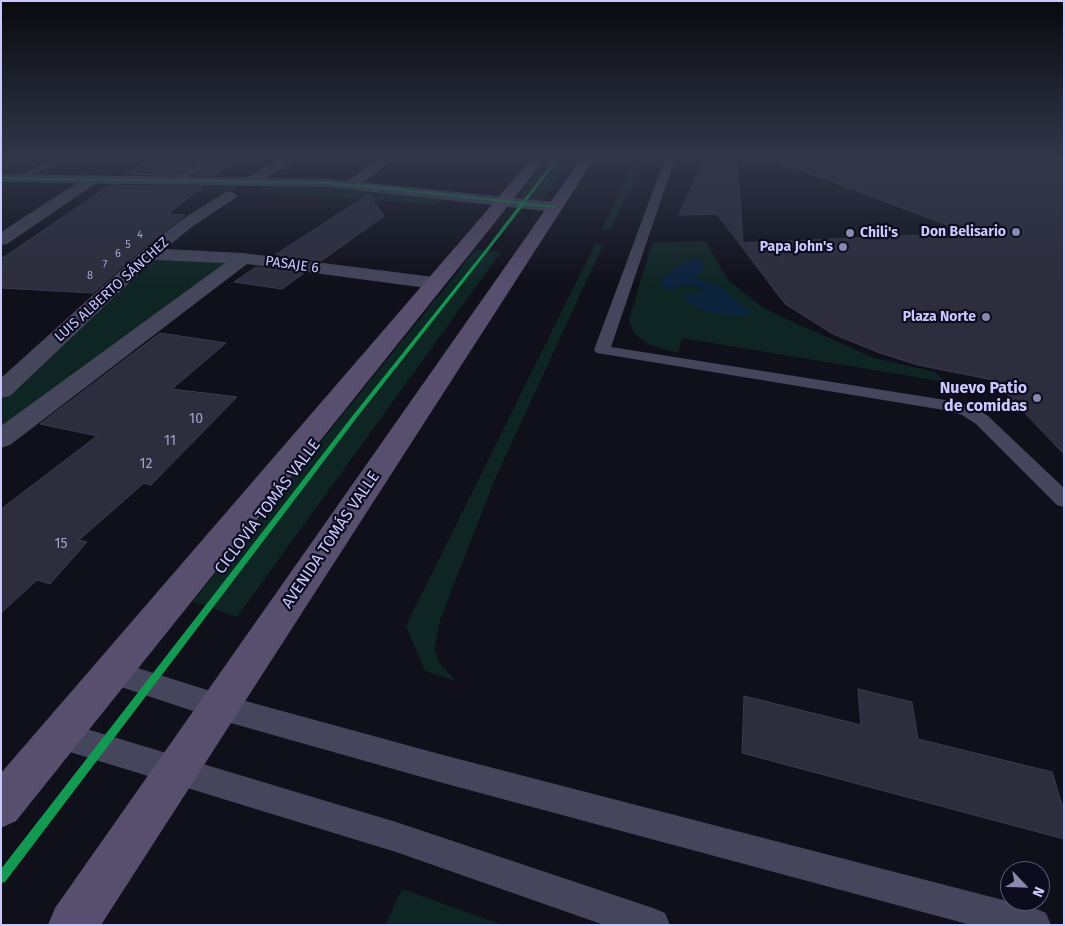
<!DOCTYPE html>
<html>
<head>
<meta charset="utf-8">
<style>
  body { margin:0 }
  #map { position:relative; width:1065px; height:926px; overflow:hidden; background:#10101a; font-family:"Fira Sans",sans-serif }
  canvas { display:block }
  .frame { position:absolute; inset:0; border:2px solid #cac9ff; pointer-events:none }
  .north { position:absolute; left:1000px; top:861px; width:50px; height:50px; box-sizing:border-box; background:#0d0c1e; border:1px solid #595878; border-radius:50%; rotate:114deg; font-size:14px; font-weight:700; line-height:20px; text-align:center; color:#cac9ff }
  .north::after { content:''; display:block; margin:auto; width:18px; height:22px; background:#8988af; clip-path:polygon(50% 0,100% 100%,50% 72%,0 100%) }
</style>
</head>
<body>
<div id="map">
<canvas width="1065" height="926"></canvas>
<div class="frame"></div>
<div class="north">N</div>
</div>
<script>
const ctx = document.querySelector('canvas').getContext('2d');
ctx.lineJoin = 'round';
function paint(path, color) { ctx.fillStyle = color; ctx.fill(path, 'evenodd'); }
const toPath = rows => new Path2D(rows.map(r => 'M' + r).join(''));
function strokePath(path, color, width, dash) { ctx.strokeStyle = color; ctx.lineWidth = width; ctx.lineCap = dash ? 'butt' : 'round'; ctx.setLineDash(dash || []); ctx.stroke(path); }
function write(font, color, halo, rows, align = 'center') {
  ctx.font = font + ' "Fira Sans",sans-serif'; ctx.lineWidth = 4.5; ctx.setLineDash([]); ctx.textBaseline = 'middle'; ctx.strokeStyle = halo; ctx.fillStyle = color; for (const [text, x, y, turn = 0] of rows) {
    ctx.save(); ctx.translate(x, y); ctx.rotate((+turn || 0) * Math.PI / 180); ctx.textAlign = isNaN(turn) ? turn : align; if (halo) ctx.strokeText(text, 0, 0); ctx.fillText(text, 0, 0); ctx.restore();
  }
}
const green = toPath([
  [552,156,573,156,541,201,518,198],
  [638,156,645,156,611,229,601,230],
  [118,184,240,185,226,193,106,189],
  [267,186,364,190,437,197,442,202,429,205,341,197,255,193],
  [705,241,728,280,762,307,795,323,874,358,935,372,946,382,682,338,678,353,648,344,634,333,629,320,652,243],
  [595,244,603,245,495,479,440,620,434,650,441,665,456,681,425,671,406,626],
  [476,249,501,252,237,617,193,601],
  [154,260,225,262,226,266,1,431,1,400,148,262],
  [402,889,503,925,385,925]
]);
const water = toPath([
  [693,259,702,260,705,267,697,275,698,279,721,287,751,312,743,315,727,315,709,312,696,307,687,302,686,298,687,295,703,292,704,290,701,288,685,284,674,290,667,289,659,284,663,278,681,265]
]);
const building = toPath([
  [153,156,210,156,175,175,126,174,153,156],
  [226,156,240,156,216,175,193,175,226,156],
  [705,156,737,156,743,243,969,233,771,159,771,156,1064,156,1064,454,993,380,918,365,880,353,833,334,785,304,717,214,679,215,705,156],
  [109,186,202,187,168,214,185,215,142,249,93,293,1,288,1,259,109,186],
  [369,194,384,216,321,261,275,255,369,194],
  [256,267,304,273,282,289,234,282,256,267],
  [160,333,226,343,172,389,237,397,151,485,144,483,79,540,87,542,50,584,37,580,1,613,1,509,97,436,40,424,160,333],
  [858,689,912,702,918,739,1052,772,1064,811,1064,839,742,753,744,696,861,725,858,689]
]);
const service = toPath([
  [63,156,75,156,19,180,13,180,11,178,63,156],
  [213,156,224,156,177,182,171,182,169,180,213,156],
  [666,156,676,156,611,347,952,401,974,407,988,416,1064,488,1064,507,1057,505,976,424,962,415,950,411,597,353,594,350,666,156],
  [112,660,220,694,443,755,1034,908,1046,913,1051,925,971,925,443,783,220,720,112,684,103,680,99,672,103,664,112,660],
  [60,721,396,822,653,908,665,913,670,925,604,925,396,852,60,749,50,745,46,735,50,725,60,721]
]);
const minor = toPath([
  [285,156,301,156,256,184,251,185,246,184,244,181,246,178,285,156],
  [383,156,398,156,356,188,346,188,344,185,346,182,383,156],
  [93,175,98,176,100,179,98,182,7,244,1,245,1,232,88,176,93,175],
  [229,191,234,193,237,196,234,199,193,226,165,249,243,253,434,277,441,279,444,283,441,287,434,289,247,264,10,445,1,448,1,426,225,263,153,260,10,396,1,398,1,378,143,250,181,220,224,193,229,191]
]);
const tertiary = toPath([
  [1,174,328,179,555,202,561,204,563,207,561,210,555,212,328,187,1,182,1,174]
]);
const primary = toPath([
  [534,156,548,156,16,821,1,828,1,773,534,156],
  [583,156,596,156,101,925,48,925,55,908,583,156]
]);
const cycleway = toPath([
  [558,156,561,156,525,203,555,206,557,207,556,208,524,205,488,251,358,416,5,882,1,883,1,869,354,414,486,249,520,204,394,190,328,184,1,179,1,177,328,182,394,188,522,202,558,156]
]);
const markers = [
  [1016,232,5,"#8988af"],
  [850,233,5,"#8988af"],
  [843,247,5,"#8988af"],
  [986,317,5,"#8988af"],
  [1037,398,5,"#8988af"]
];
const farNumbernames = [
  ["4",140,235],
  ["5",128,245],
  ["6",118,254],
  ["7",105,265],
  ["8",90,276]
];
const farPoinames = [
  ["Don Belisario",1006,232],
  ["Chili's",860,233,"left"],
  ["Papa John's",833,247],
  ["Plaza Norte",976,317]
];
const farStreetnames = [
  ["PASAJE 6",292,265,8],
  ["LUIS ALBERTO SÁNCHEZ",112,290,-42]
];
const numberNames = [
  ["10",196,419],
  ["11",170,441],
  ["12",146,464],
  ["15",61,544]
];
const poiNames = [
  ["Nuevo Patio",1027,389],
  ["de comidas",1027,407]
];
const streetNames = [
  ["CICLOVÍA TOMÁS VALLE",268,507,-53],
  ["AVENIDA TOMÁS VALLE",331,540,-56]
];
paint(green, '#0f2524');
paint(water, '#0c233e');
paint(building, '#2d2d3d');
strokePath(building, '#3c3a4f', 1);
paint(service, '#45465b');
paint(minor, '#45465b');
paint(tertiary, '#45465b');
paint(primary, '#574f6d');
paint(cycleway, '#139951');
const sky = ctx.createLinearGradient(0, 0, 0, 285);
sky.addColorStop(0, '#09090e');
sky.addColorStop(0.55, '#313749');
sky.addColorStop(1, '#31374900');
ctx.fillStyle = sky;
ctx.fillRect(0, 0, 1065, 285);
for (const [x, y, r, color] of markers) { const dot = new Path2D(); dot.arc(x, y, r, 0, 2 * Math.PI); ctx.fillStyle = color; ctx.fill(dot); strokePath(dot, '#0d0c1e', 2); }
write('11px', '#a3a2ce', null, farNumbernames);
write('bold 14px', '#cac9ff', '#0d0c1e', farPoinames, 'right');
write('14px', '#cac9ff', '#0d0c1e', farStreetnames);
write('14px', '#a3a2ce', null, numberNames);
write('bold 16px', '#cac9ff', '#0d0c1e', poiNames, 'right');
write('16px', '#cac9ff', '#0d0c1e', streetNames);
</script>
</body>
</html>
